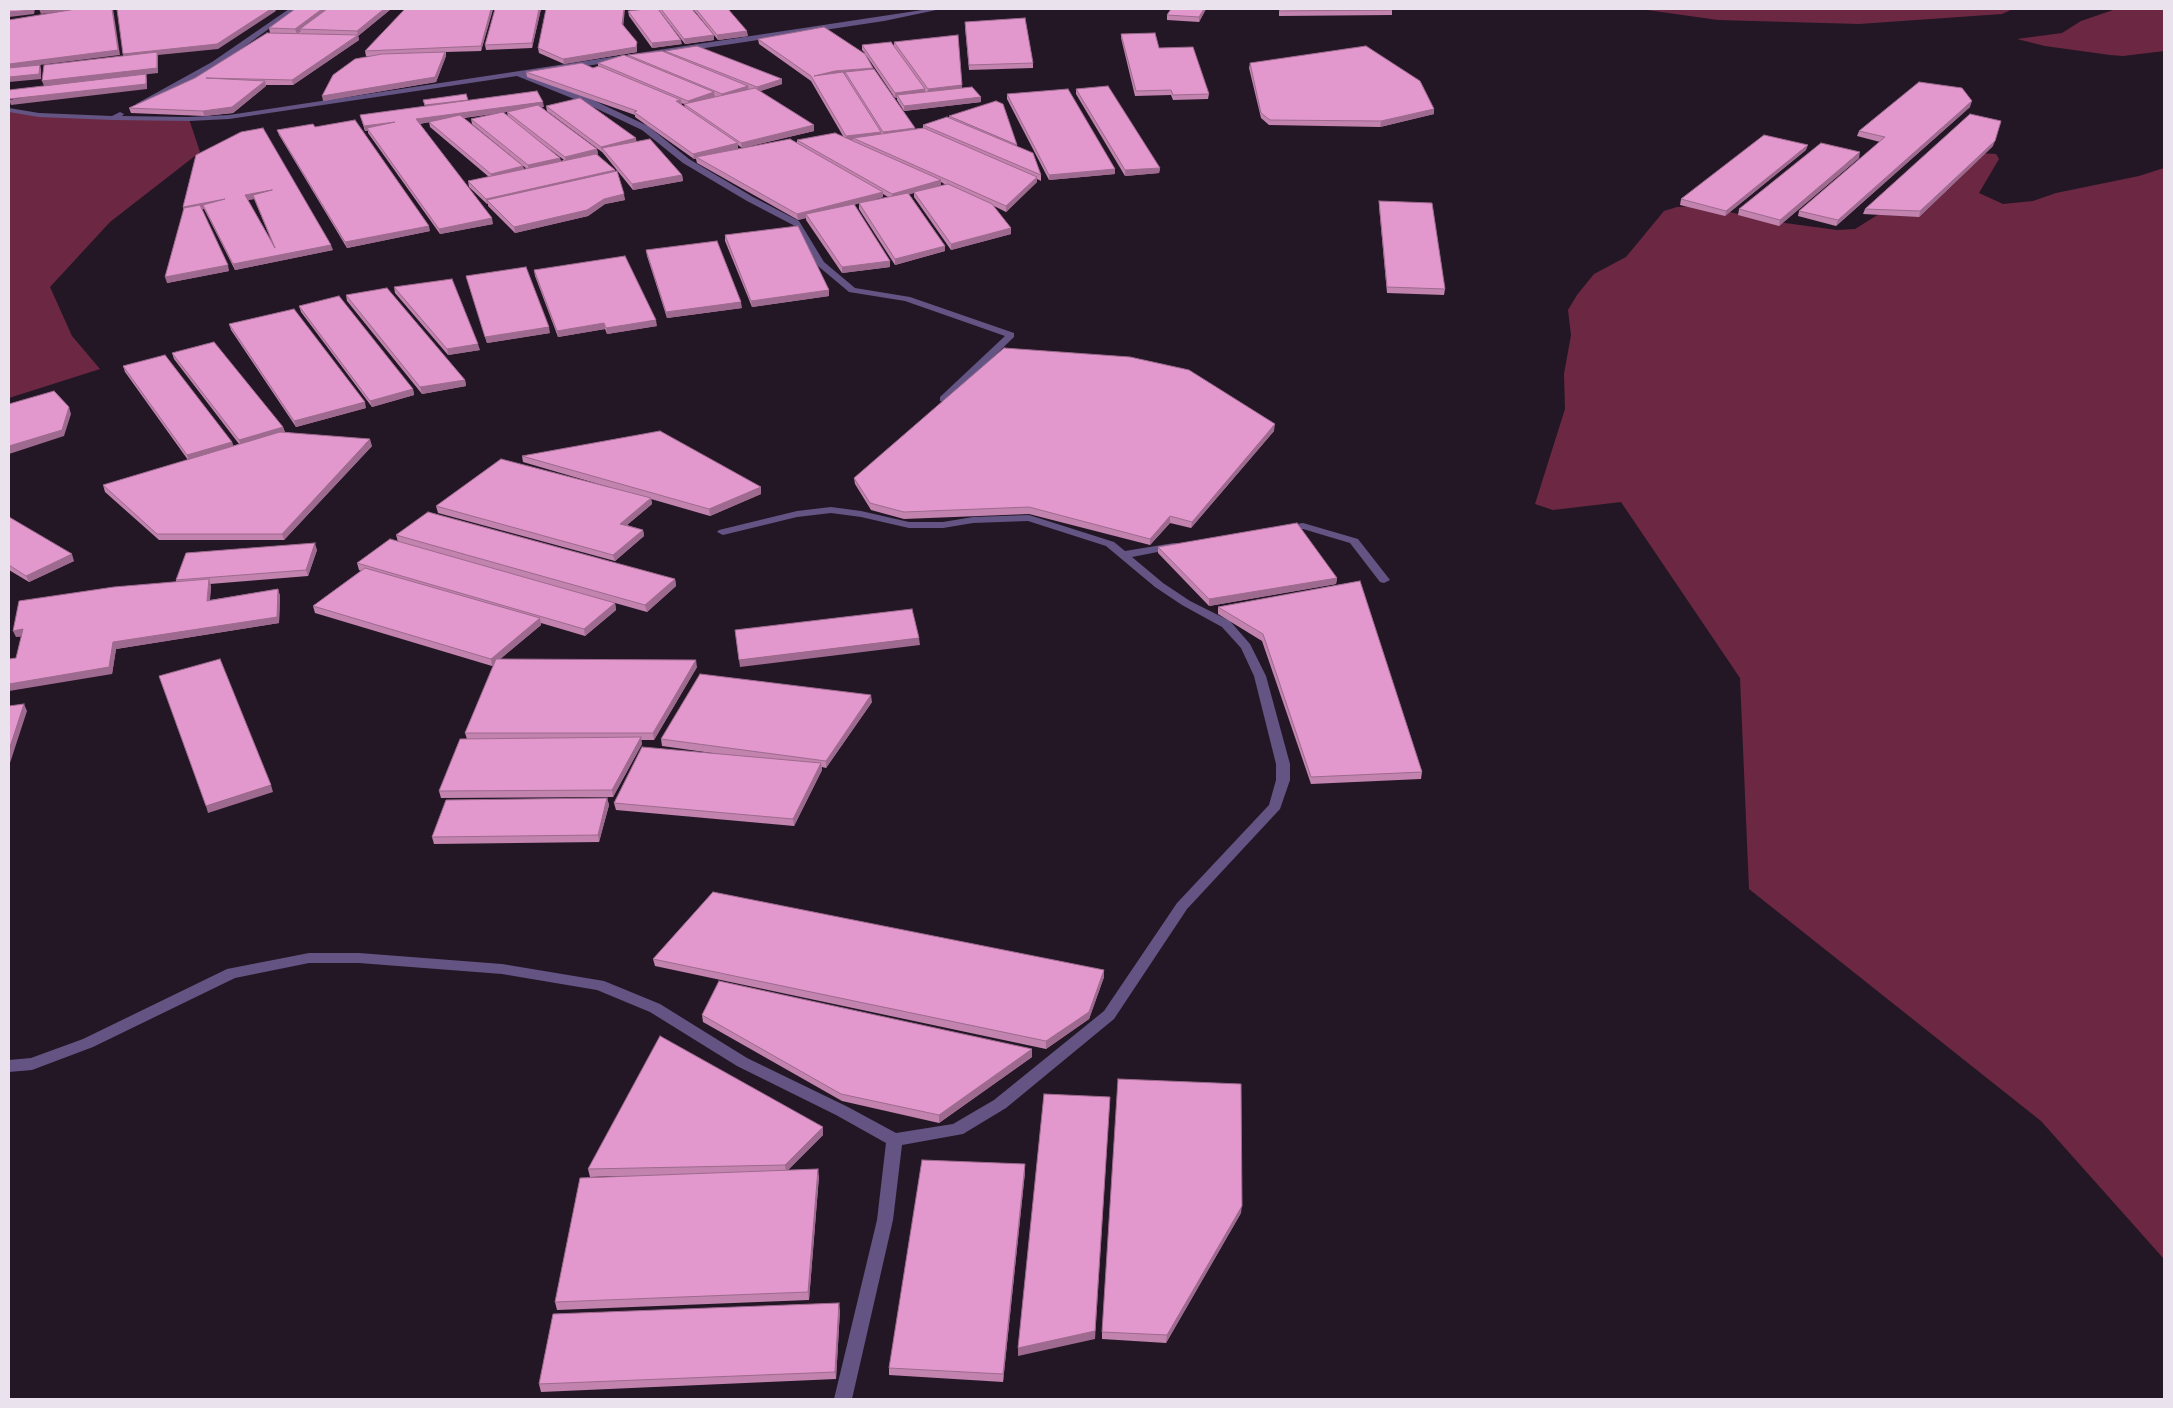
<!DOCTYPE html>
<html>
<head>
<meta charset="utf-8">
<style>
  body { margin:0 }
  #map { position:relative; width:2173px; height:1408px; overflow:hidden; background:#231726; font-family:Ubuntu,sans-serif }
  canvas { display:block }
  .frame { position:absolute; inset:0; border:10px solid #eae2ec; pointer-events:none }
</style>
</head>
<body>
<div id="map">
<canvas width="2173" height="1408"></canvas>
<div class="frame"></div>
</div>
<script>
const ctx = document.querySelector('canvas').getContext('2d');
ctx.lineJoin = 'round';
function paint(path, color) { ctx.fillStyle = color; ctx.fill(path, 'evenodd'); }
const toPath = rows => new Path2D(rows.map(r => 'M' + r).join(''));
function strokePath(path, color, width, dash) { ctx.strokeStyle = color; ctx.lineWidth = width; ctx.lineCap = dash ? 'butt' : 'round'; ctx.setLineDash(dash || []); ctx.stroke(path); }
const green = toPath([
  [1640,9,2013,9,2002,14,1859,24,1718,20],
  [2116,9,2164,9,2164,51,2123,56,2110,55,2045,46,2017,39,2062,33,2081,21],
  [9,110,39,115,189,119,200,152,110,222,50,287,72,336,100,369,9,398],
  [1977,153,1996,154,1999,159,1979,193,2003,204,2033,201,2056,193,2139,176,2164,168,2164,1259,2041,1121,1749,889,1740,678,1621,502,1553,510,1535,504,1565,409,1564,374,1571,335,1568,310,1577,295,1594,274,1626,257,1664,211,1677,207,1698,206,1785,223,1837,230,1855,229]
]);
const minor = toPath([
  [289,9,296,9,218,66,143,106,136,104,212,62,289,9],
  [929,9,941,9,884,21,526,75,595,101,648,126,689,159,753,197,799,221,824,262,855,288,910,297,1014,333,1014,337,948,401,944,402,940,401,940,397,1005,336,905,301,849,292,818,266,793,225,747,201,683,163,642,130,589,105,517,76,229,119,189,121,113,120,39,117,9,112,9,108,39,113,112,116,120,112,124,114,122,116,189,117,229,115,929,9],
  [831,507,861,511,909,522,943,522,973,517,1029,515,1114,542,1125,551,1174,543,1178,544,1180,546,1178,548,1132,557,1163,583,1190,601,1230,621,1250,644,1266,676,1290,764,1290,780,1280,809,1187,909,1114,1019,1006,1108,963,1134,902,1145,893,1220,852,1399,834,1399,877,1220,886,1143,836,1115,737,1066,650,1012,597,990,502,974,359,963,309,963,235,978,93,1047,32,1070,9,1072,9,1060,31,1058,83,1039,227,969,309,953,359,953,502,964,604,981,660,1004,747,1058,848,1107,896,1133,953,1124,994,1100,1104,1011,1177,903,1269,805,1276,780,1276,764,1254,676,1241,648,1222,627,1182,605,1155,587,1106,546,1028,521,973,523,943,528,909,528,861,517,831,513,797,517,723,535,717,532,719,530,797,511,831,507],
  [1303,523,1358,539,1390,580,1384,583,1380,582,1350,543,1303,529,1283,532,1277,529,1283,526,1303,523]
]);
const wall = toPath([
  [295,9,391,9,358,36,359,40,293,85,266,85,266,86,233,113,204,116,131,113,129,108,195,78,270,33,269,28],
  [405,9,493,9,481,51,446,52,446,56,436,82,323,101,372,56,366,56,365,51],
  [541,9,532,48,486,50,485,45],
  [658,9,692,9,714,40,685,44],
  [693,9,728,9,748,36,718,40],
  [1206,9,1199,22,1167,20,1167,15],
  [1392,10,1392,15,1279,16,1279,11],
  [628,11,682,44,652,48,629,16],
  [623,25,637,42,637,52,564,64,539,53,538,48],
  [965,27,1033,63,1033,68,969,70],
  [1121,34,1159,48,1209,94,1208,99,1173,100,1171,95,1135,96,1121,38],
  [758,39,865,53,862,50,862,45,894,47,894,42,962,88,981,102,904,111,897,100,897,98,895,98,866,55,873,68,873,69,915,128,915,129,923,128,923,125,949,118,949,116,1017,145,1017,147,1041,175,1041,181,1037,179,1037,182,1006,212,994,206,1011,234,951,250,914,197,914,193,909,194,945,246,945,251,895,265,859,209,859,203,854,205,890,261,890,267,842,273,806,220,806,218,798,220,697,163,696,159,694,159,635,117,635,115,527,77,526,72,593,68,598,66,598,63,628,57,628,55,665,52,665,51,782,79,782,84,760,91,814,131,742,148,738,145,738,149,729,151,797,143,797,140,843,136,811,81,759,44],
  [681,103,684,104,685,107,682,105],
  [941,182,946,185,935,187,941,185],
  [883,194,888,197,866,202,883,197],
  [1250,63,1434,114,1380,127,1269,125,1261,118,1249,68],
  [1076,89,1160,168,1159,173,1125,176,1076,94],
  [1007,94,1115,174,1049,180,1007,99],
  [423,100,468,101,544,107,541,107,597,149,598,155,615,170,625,200,605,204,588,216,515,233,488,206,488,204,487,204,469,187,468,181,489,177,430,127,429,122,420,124,493,224,440,234,368,133,368,131,365,131,360,115,425,107],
  [507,112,508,117,471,119,472,124,527,169,524,169,523,166,464,118],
  [528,133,564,160,561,161,560,158],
  [546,106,637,142,682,175,683,181,633,190,603,153,602,152,547,111],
  [1970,107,1836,226,1798,216,1799,211,1880,142,1857,136,1859,131],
  [315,127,430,231,347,248,279,135,277,130],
  [1993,146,1919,217,1863,214,1865,209],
  [1806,150,1725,216,1680,205,1681,199],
  [196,155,333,250,235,270,204,209,202,209,229,271,167,283,184,209,183,207],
  [254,199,272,242,248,200],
  [1859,158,1779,226,1738,215,1739,209],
  [1379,201,1445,289,1444,295,1387,293,1379,206],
  [725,235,829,290,829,296,752,307,725,241],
  [646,250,742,308,667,318,647,256],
  [534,270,657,326,607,334,605,329,558,337,535,276],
  [466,276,550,333,487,343],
  [394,287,480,350,448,355,395,293],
  [346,295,465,380,466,386,422,394,347,301],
  [299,306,413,389,414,395,372,407,301,312],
  [229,324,366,408,296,427,231,330],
  [172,353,283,427,285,432,372,446,284,540,159,540,105,492,103,485,188,460,125,372,123,366,232,442,233,446,239,444,174,359],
  [1274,431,1191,528,1170,523,1150,545,1029,514,904,519,871,510,855,484,854,478],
  [522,456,761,494,710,516,651,499,652,504,627,525,643,530,644,536,615,561,438,513,436,506,612,488,523,462],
  [9,517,74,561,29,582,9,570],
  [396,535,675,579,676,586,647,612,615,603,616,610,585,636,541,623,541,625,500,659,697,667,654,740,641,740,642,744,613,797,441,798,439,791,467,739,465,733,494,665,492,666,315,613,313,606,361,571,359,570,357,563,398,542],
  [1158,547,1337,578,1336,584,1209,606,1158,553],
  [317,550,308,576,210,584,211,586,210,600,278,589,280,596,279,623,116,649,112,674,21,636,16,637,176,582,176,580],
  [1360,581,1422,772,1421,779,1311,784,1262,641,1218,614,1218,607],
  [872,702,826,768,822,767,822,770,794,826,616,810,614,803,719,754,662,746,661,739],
  [607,798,609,805,599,842,434,844,432,837],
  [653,959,1104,970,1104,977,1089,1019,1046,1049,655,966],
  [702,1015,1032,1049,1032,1057,939,1123,842,1101,703,1022],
  [823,1127,823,1135,788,1170,819,1176,809,1300,557,1310,555,1302,619,1176,590,1177,588,1169],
  [1025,1172,1003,1382,889,1375,889,1368],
  [1241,1213,1166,1343,1102,1339,1102,1332],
  [840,1310,836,1379,541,1392,539,1384]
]);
const shadedWall = toPath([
  [35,9,34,14,9,17,9,12],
  [39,9,87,9,41,14],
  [112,9,113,9,120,55,40,65,41,69,41,79,9,82,9,64],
  [271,9,275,9,276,11,218,49,158,55,158,73,44,86,42,81,124,59,123,54],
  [322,9,329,9,300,29,301,31,297,34,295,29],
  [384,9,391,9,358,36,357,31],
  [491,9,493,9,481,51,481,46],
  [539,9,541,9,532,48,532,43],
  [624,9,625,9,623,29,622,24],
  [1204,9,1206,9,1199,22,1199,17],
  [747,31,748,36,718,40,717,35],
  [358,35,359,40,293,85,292,80],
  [714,35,714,40,685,44,684,39],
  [681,40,682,44,652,48,652,43],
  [637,42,637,52,564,64,563,59],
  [445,52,446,56,436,82,323,101,322,96],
  [873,68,873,73,845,72,845,75,814,76,835,71],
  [146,74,147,79,147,89,11,105,9,100],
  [782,79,782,84,758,92,757,87],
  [265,81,266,86,233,113,204,116,203,111],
  [962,85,962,90,928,94,928,89],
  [748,86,749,91,723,99,722,94],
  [925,89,925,94,897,95,897,98,895,98,895,93],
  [714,92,715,97,689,106,688,101],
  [981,97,981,102,904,111,904,106],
  [468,100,469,105,426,110,425,105],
  [681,100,682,105,676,101],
  [1972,101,1970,107,1836,226,1838,220],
  [543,102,544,107,417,124,416,119],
  [1434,109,1434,114,1380,127,1381,121],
  [395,122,367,128,368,131,365,131,364,126],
  [814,125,814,131,742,148,741,143],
  [915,128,915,133,883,137,883,132],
  [881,132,881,137,853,138,853,140,846,141,846,136],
  [636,138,637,144,602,148,602,152,601,147],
  [1995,141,1993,146,1919,217,1920,211],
  [738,143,738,149,698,158,696,157,696,159,694,159,693,154],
  [1808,145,1806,150,1725,216,1726,211],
  [597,149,598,155,566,162,565,157],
  [1860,152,1859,158,1779,226,1780,220],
  [560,158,561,163,529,171,528,165],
  [523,166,524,172,492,179,491,174],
  [1160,168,1159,173,1125,176,1125,170],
  [1115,169,1115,174,1049,180,1049,175],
  [615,170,616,176,487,200,488,204,487,204,486,199],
  [682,175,683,181,633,190,632,184],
  [1037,177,1037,182,1006,212,1006,206],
  [941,180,941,185,915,193,914,192,914,193,893,199,892,194],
  [272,190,253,195,254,199,247,200,245,195],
  [883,192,883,197,808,217,806,214,806,218,798,220,797,214],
  [624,194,625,200,605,204,588,216,515,233,514,227,604,199],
  [225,199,203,205,204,209,185,213,183,207],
  [492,218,493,224,440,234,439,229],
  [429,226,430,231,347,248,345,242],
  [1011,228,1011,234,951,250,951,244],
  [331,245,333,250,235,270,233,264],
  [945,246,945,251,895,265,895,259],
  [890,261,890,267,842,273,842,267],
  [228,265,229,271,167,283,165,277],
  [829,290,829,296,752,307,751,301],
  [741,302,742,308,667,318,666,312],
  [656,320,657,326,607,334,606,328],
  [604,323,605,329,558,337,557,331],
  [549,327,550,333,487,343,485,337],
  [478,344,480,350,448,355,447,349],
  [465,380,466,386,422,394,420,387],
  [413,389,414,395,372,407,370,401],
  [365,402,366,408,296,427,294,421],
  [69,407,71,414,64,436,9,454,9,446],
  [1275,424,1274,431,1191,528,1192,522],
  [283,427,285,433,241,446,239,440],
  [370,439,372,446,284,540,282,534],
  [232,442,234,448,189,461,187,455],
  [761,487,761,494,710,516,709,509],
  [651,498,652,504,621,530,620,524],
  [1170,516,1170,523,1150,545,1150,539],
  [643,530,644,536,615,561,613,555],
  [315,543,317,550,308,576,306,570],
  [72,554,74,561,29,582,26,576],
  [1337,578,1336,584,1209,606,1209,599],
  [209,579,211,586,209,607,207,601],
  [675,579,676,586,647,612,645,605],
  [278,589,280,596,279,623,116,649,112,674,9,691,9,684,113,642],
  [615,603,616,610,585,636,584,629],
  [540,618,541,625,492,666,491,659],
  [23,629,26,636,16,637,13,631],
  [919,638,920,645,740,667,739,660],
  [696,660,697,667,654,740,653,733],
  [871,695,872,702,826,768,826,761],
  [24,704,27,711,9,766,9,750],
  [641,737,642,744,613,797,612,790],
  [821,763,822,770,794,826,793,819],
  [271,785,273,792,208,813,206,806],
  [607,798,609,805,599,842,598,835],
  [1104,970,1104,977,1089,1019,1046,1049,1046,1041],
  [1032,1049,1032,1057,939,1123,939,1115],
  [1110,1097,1095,1339,1018,1356,1018,1348],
  [823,1127,823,1135,786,1172,785,1165],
  [1025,1164,1025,1172,1003,1382,1003,1374],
  [818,1169,819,1176,809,1300,808,1292],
  [1242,1206,1241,1213,1166,1343,1167,1335],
  [839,1303,840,1310,836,1379,835,1372]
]);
const building = toPath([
  [9,9,33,9,33,10,9,12,9,9],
  [76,9,112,9,118,50,9,64,9,20,76,9],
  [117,9,271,9,217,44,123,54,117,9],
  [295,9,322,9,295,29,269,28,295,9],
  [327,9,384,9,357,31,300,29,327,9],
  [405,9,491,9,481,46,365,51,405,9],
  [495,9,539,9,532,43,485,45,495,9],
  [546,9,624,9,622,24,637,42,636,47,563,59,538,48,546,9],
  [646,9,658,9,681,40,652,43,628,11,646,9],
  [661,9,692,9,714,35,684,39,661,9],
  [696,9,728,9,747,31,717,35,696,9],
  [1171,9,1204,9,1199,17,1167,15,1171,9],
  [1281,9,1392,9,1392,10,1279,11,1281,9],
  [1025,18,1033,63,969,65,965,22,1025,18],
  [824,27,865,54,873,68,835,71,814,76,843,72,881,132,846,136,811,76,758,39,824,27],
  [267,33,358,35,292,80,206,78,265,81,232,107,203,111,129,108,195,78,267,33],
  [1155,33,1159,48,1193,47,1209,94,1173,95,1171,90,1136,91,1121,34,1155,33],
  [958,35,962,85,928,89,894,42,958,35],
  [891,42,925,89,895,93,862,45,891,42],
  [697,46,782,79,757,87,665,51,697,46],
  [1366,46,1420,81,1434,109,1381,121,1270,120,1261,113,1250,63,1366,46],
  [662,51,748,86,722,94,628,55,662,51],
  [157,52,157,68,42,81,44,65,157,52],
  [445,52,435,77,322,96,333,75,355,59,382,54,445,52],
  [624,55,714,92,688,101,598,63,624,55],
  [582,63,593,68,599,66,681,100,676,101,738,143,693,154,634,112,637,111,526,72,582,63],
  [40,65,39,74,9,77,9,68,40,65],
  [874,69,915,128,883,132,845,72,874,69],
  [146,74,146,84,9,99,9,90,146,74],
  [1919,82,1962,88,1972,101,1838,220,1799,211,1885,137,1859,131,1919,82],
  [1108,86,1160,168,1125,170,1076,89,1108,86],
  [972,87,981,97,904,106,897,95,972,87],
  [755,88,814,125,741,143,684,104,755,88],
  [1068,89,1115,169,1049,175,1007,94,1068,89],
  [537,91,543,102,416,119,492,218,439,229,367,128,395,122,364,126,360,115,537,91],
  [466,94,468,100,425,105,423,100,466,94],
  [580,98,636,138,601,147,546,106,580,98],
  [996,101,1003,104,1017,145,949,116,996,101],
  [538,105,597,149,565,157,507,112,538,105],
  [503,112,560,158,528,165,471,119,503,112],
  [1970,114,2001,121,1995,141,1920,211,1865,209,1970,114],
  [460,115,523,166,491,174,429,122,460,115],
  [947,117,1033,153,1041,175,923,125,947,117],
  [355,120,429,226,345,242,277,130,313,124,315,127,355,120],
  [263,128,331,245,233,264,203,205,225,199,183,207,196,155,241,132,263,128],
  [272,190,253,195,275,248,245,195,272,190],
  [924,128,1037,177,1006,206,853,138,924,128],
  [835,133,941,180,892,194,797,140,835,133],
  [1764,135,1808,145,1726,211,1681,199,1764,135],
  [650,139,682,175,632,184,602,148,650,139],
  [790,139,883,192,797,214,696,157,790,139],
  [1821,143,1860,152,1780,220,1739,209,1821,143],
  [596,154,615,170,486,199,468,181,596,154],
  [617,171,624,194,604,199,587,210,514,227,487,200,617,171],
  [948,184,992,204,1011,228,951,244,914,192,948,184],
  [908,193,945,246,895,259,859,203,908,193],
  [1379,201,1432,203,1445,289,1387,287,1379,201],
  [854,204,890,261,842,267,806,214,854,204],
  [200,205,228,265,165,277,184,208,200,205],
  [798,226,829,290,751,301,725,235,798,226],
  [717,241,741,302,666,312,646,250,717,241],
  [625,256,656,320,606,328,604,323,557,331,534,270,625,256],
  [526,267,549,327,485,337,466,276,526,267],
  [452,279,478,344,447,349,394,287,452,279],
  [387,288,465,380,420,387,346,295,387,288],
  [339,296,413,389,370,401,299,306,339,296],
  [294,309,365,402,294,421,229,324,294,309],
  [214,342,283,427,239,440,172,353,214,342],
  [1004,348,1130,357,1189,370,1275,424,1192,522,1170,516,1150,539,1029,507,904,512,870,503,854,478,1004,348],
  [165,355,232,442,187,455,123,366,165,355],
  [54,391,69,407,62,430,9,446,9,404,54,391],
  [660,431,761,487,709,509,522,456,660,431],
  [280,432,370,439,282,534,157,534,103,485,280,432],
  [501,459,651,498,620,524,643,530,613,555,436,506,501,459],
  [428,512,675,579,645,605,396,535,428,512],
  [9,517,72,554,26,576,9,565,9,517],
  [1297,523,1337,578,1209,599,1158,547,1297,523],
  [390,539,615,603,584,629,357,563,390,539],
  [315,543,306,570,176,580,186,553,315,543],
  [365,568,540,618,491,659,313,606,365,568],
  [209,579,207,601,278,589,277,617,113,642,109,667,9,684,9,659,16,658,23,629,13,631,19,601,114,587,209,579],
  [1360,581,1422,772,1311,777,1263,634,1218,607,1360,581],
  [912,609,919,638,739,660,735,630,912,609],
  [220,659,271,785,206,806,159,676,220,659],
  [496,659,696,660,653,733,465,733,496,659],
  [700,674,871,695,826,761,661,739,700,674],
  [24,704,9,750,9,706,24,704],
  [641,737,612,790,439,791,460,739,641,737],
  [642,747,821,763,793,819,614,803,642,747],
  [607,798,598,835,432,837,446,800,607,798],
  [713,892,1104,970,1089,1012,1046,1041,653,959,713,892],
  [719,981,1032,1049,939,1115,841,1094,702,1015,719,981],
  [660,1036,823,1127,785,1165,588,1169,660,1036],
  [1118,1079,1241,1084,1242,1206,1167,1335,1102,1332,1118,1079],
  [1044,1094,1110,1097,1095,1331,1018,1348,1044,1094],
  [922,1160,1025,1164,1003,1374,889,1368,922,1160],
  [818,1169,808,1292,555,1302,580,1178,818,1169],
  [839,1303,835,1372,539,1384,553,1314,839,1303]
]);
paint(green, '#6c2843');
paint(minor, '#645483');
paint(wall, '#c283af');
paint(shadedWall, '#9e6a8f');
paint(building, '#e298cc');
strokePath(building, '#9e6a8f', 1);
</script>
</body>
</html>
